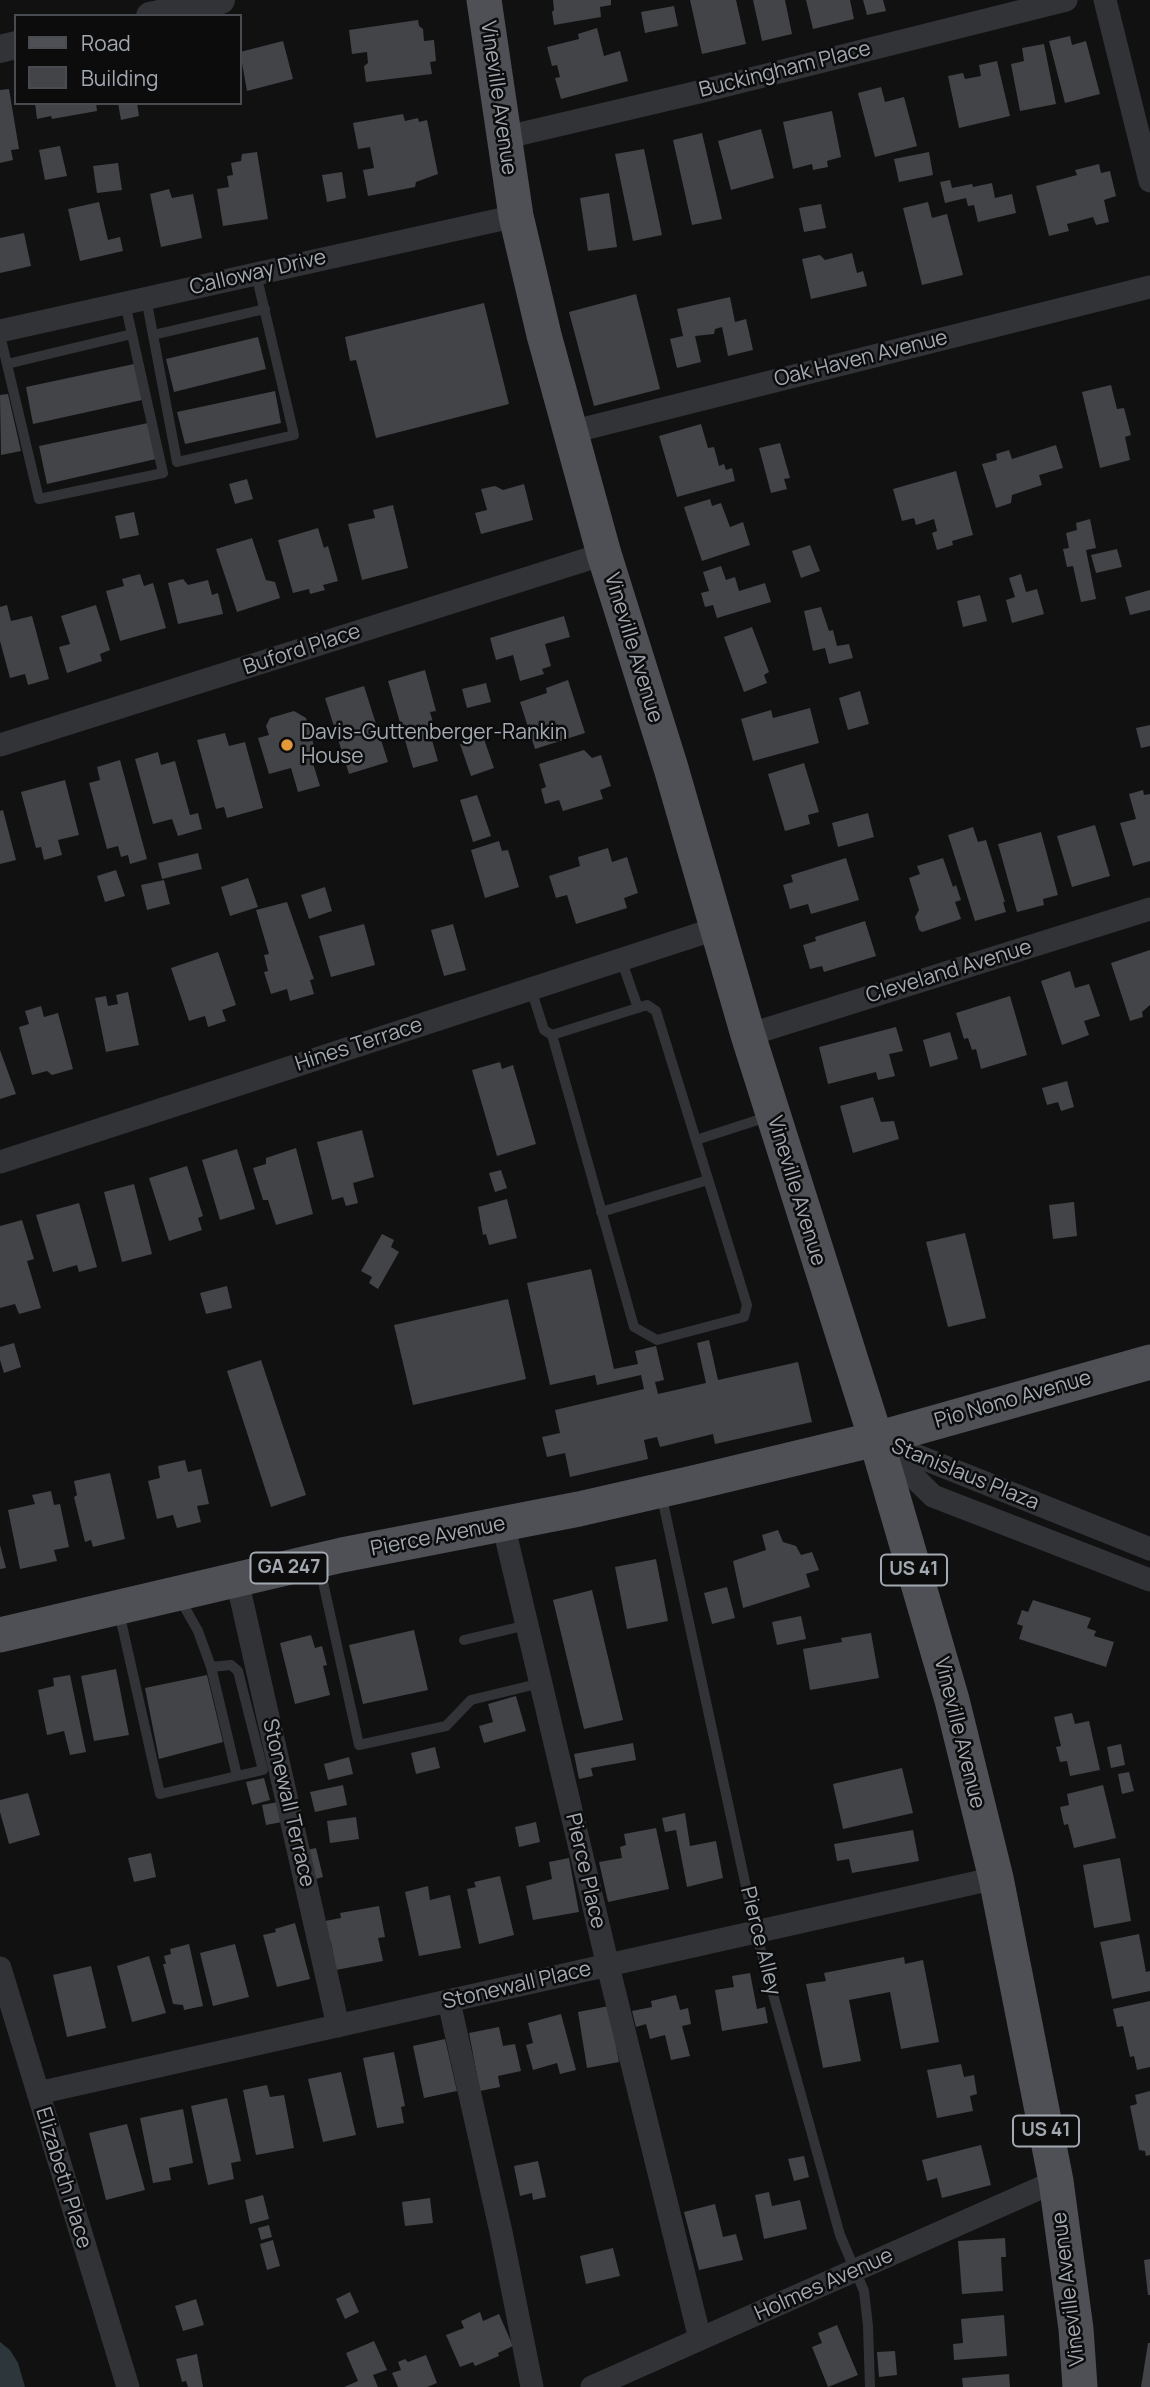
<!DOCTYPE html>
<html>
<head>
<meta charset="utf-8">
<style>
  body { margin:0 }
  #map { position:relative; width:1150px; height:2387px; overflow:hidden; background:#111112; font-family:Manrope,sans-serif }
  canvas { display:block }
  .legend { position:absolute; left:14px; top:14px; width:228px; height:91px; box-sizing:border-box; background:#0c0c0d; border:2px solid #484b4f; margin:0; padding:9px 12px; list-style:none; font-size:21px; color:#a3a9b1 }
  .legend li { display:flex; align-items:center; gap:14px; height:35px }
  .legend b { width:35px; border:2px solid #484b4f }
</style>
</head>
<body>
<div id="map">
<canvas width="1150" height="2387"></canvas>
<ul class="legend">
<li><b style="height:9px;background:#4e5055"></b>Road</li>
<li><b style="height:19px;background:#424447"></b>Building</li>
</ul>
</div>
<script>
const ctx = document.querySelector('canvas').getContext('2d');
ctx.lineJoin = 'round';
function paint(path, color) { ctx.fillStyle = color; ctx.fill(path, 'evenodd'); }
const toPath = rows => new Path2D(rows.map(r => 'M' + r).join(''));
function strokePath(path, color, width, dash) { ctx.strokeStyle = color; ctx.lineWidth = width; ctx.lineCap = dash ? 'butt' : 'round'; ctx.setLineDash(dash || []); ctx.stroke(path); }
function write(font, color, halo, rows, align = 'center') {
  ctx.font = font + ' Manrope,sans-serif'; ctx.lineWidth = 5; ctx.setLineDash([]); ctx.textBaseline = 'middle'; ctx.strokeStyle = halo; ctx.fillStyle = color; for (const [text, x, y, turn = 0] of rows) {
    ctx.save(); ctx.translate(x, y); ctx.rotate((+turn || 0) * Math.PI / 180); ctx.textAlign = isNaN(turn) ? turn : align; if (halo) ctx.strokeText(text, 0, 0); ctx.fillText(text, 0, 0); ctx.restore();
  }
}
const water = toPath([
  [0,2342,10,2350,18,2363,25,2387,0,2387]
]);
const building = toPath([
  [553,0,611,0,611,5,600,7,601,17,554,25,552,12,554,10],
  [690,0,736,0,746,44,702,54],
  [753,0,785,0,792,34,762,41],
  [806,0,850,0,854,19,813,29],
  [863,0,883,0,886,11,867,15],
  [674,6,678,26,645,33,641,12],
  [418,20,419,26,423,29,424,41,434,40,436,61,430,62,432,74,366,82,364,66,368,63,367,52,352,54,349,30],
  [597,28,604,56,620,51,628,81,561,99,555,78,560,77,557,65,552,66,547,47,579,39,578,34],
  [1070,36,1072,45,1086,41,1100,94,1065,103,1049,41],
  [283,41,293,79,247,91,240,52],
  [1044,44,1056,104,1020,111,1011,64,1024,61,1022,48],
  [997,61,1010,116,959,128,948,76,963,73,965,79,981,76,979,65],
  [881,87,885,102,904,97,917,146,875,157,858,93],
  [9,89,19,149,11,150,13,160,0,163,0,90],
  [35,103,96,103,97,111,52,119,51,116,37,119],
  [118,103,137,103,139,116,121,120],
  [832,111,841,157,827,161,828,167,813,170,812,164,793,169,783,122],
  [403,114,405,121,418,118,419,122,427,120,438,174,416,182,415,187,368,196,363,170,374,168,370,147,358,149,353,123],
  [761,129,774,178,731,190,718,141],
  [702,133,722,219,692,225,673,140],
  [60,146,67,176,45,180,39,150],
  [644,149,662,235,633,241,615,154],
  [257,152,268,219,223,226,217,189,229,187,227,176,233,175,231,163,241,161,242,154],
  [929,152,933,175,899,182,894,159],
  [118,163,122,190,97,193,93,166],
  [1099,164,1101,173,1110,171,1116,196,1104,200,1109,222,1096,225,1093,217,1067,224,1069,231,1049,236,1036,186,1077,175,1075,170],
  [342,172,346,198,327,202,322,175],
  [950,180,952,188,972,184,973,187,992,183,995,198,1012,194,1016,213,978,222,974,205,968,206,966,198,945,203,940,182],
  [169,189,172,198,193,194,202,238,161,247,150,194],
  [609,193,617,247,588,251,580,198],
  [99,202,108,240,120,237,123,251,80,261,68,209],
  [928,202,932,218,947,214,963,275,922,285,903,208],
  [821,204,826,228,804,232,799,208],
  [24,233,31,266,0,273,0,238],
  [852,253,857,273,863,271,867,286,811,299,802,259,820,255,825,260],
  [636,294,660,389,594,406,569,312],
  [730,297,735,322,746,319,753,350,728,356,722,327,715,329,714,334,695,336,701,362,677,368,670,339,683,336,677,309],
  [484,303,509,404,376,438,356,360,350,361,345,337],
  [258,337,266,369,174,392,166,359],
  [134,364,142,400,33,424,26,387],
  [1111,385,1117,409,1124,408,1131,435,1125,437,1130,460,1100,468,1082,392],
  [275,391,281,423,185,444,177,412],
  [8,394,21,451,1,455,0,395],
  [148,423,156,459,47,484,39,446],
  [701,424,708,448,714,447,719,466,724,464,726,470,732,468,735,481,677,497,659,436],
  [780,443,790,478,784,479,787,489,771,493,759,448],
  [1056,445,1063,468,1039,475,1042,485,1012,495,1011,503,996,508,982,464,997,460,996,454,1009,450,1012,459],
  [956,471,973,535,952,541,953,545,937,550,932,533,937,531,934,519,916,525,914,518,902,521,893,489],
  [247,479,253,499,235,504,229,484],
  [524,484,533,520,481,534,475,513,487,510,481,489,495,486,503,490],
  [710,499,712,506,721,503,730,527,743,522,750,545,702,561,684,507],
  [393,505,408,568,362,580,348,524,375,518,373,510],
  [134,512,139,535,120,539,115,516],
  [1090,519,1096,548,1086,550,1096,599,1081,602,1073,566,1067,567,1063,549,1069,548,1066,533,1077,530,1076,523],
  [318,528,324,548,328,546,338,581,323,585,325,590,310,594,309,589,293,593,278,540],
  [252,538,266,580,275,582,280,598,237,612,216,549],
  [810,545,820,571,801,578,792,551],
  [1117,549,1122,567,1096,573,1091,555],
  [721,566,726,580,735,577,739,591,765,583,771,602,717,618,713,605,705,607,701,593,709,591,703,572],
  [140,574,144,586,153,583,166,628,120,641,106,591,124,586,122,579],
  [1021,574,1026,592,1037,589,1044,614,1012,623,1006,600,1015,597,1009,578],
  [183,579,188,585,208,580,212,595,218,593,223,614,178,624,168,583],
  [1150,590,1150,610,1130,615,1125,597],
  [980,595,987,621,963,627,957,601],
  [7,605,11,621,32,616,49,679,28,685,25,674,10,678,0,641,0,607],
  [96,605,110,650,100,654,102,661,67,673,59,647,70,644,61,616],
  [821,607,829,631,833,630,837,646,849,644,853,658,829,664,825,648,813,651,804,611],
  [564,616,570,637,545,644,551,666,542,669,544,674,520,681,513,655,496,660,490,638],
  [752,627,769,672,764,675,767,683,744,692,724,637],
  [425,670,436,711,430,712,436,732,430,733,438,761,413,768,388,681],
  [568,680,585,733,535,749,520,702,547,693,546,688],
  [486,683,491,702,467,708,462,689],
  [364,686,388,762,349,774,325,698],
  [860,691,869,724,848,730,839,698],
  [810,708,819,743,753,761,741,719,771,710,773,718],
  [294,711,306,718,316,753,311,757,320,786,298,792,291,768,269,774,258,738,269,735,266,726,270,718],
  [1150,725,1150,746,1141,748,1136,728],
  [225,733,229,746,245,742,263,808,227,818,224,807,216,809,197,740],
  [483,736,494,768,471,776,460,744],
  [584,750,592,758,601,755,611,786,600,790,603,799,563,811,559,800,545,804,541,789,546,787,539,764],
  [158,752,161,765,175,761,190,815,198,813,202,829,178,836,172,819,153,824,135,759],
  [120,760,147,859,130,864,128,855,121,857,118,846,107,849,89,783,100,780,97,767],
  [804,763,819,812,808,815,810,824,785,831,768,774],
  [65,780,79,835,58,840,62,855,44,860,41,847,36,848,21,792],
  [1143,790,1144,795,1150,794,1150,861,1133,866,1120,823,1136,819,1129,794],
  [477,795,491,836,473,842,460,800],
  [3,810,16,860,0,864,0,811],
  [868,813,874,837,838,847,832,823],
  [1095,825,1110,876,1072,887,1057,836],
  [973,827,978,842,986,840,1005,902,1003,902,1006,912,975,921,948,835],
  [1041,832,1058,895,1043,899,1044,905,1017,912,998,844],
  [499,841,502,851,508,850,519,887,485,898,471,850],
  [608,848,612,862,627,857,638,893,624,898,627,908,576,924,567,895,556,898,549,876,580,866,578,857],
  [198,853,202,869,162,879,158,863],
  [846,858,859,900,811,914,808,904,790,909,783,885,793,882,791,875],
  [943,858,953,887,956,885,961,900,955,902,961,919,922,932,919,930,915,917,919,910,909,878,920,874,917,866],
  [116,870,125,896,105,902,97,876],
  [248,878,258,907,230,916,221,887],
  [164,880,170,904,147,910,141,885],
  [325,887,332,911,309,919,301,895],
  [287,902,314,979,310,980,314,994,290,1001,287,989,271,994,264,972,268,971,264,955,269,954,256,910],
  [865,921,876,956,824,972,822,966,810,969,803,945,816,941,815,937],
  [364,924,375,965,331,977,319,936],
  [453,924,466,970,444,976,431,930],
  [1150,950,1150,1005,1142,1012,1143,1017,1130,1021,1111,963],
  [218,952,236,1005,222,1010,226,1021,208,1027,205,1016,189,1021,171,968],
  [1070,971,1075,988,1089,984,1100,1016,1084,1021,1089,1035,1062,1045,1041,981],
  [128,992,139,1045,106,1052,95,998,106,996,108,1006,118,1004,116,995],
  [1010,996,1027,1055,981,1069,976,1049,972,1050,968,1038,964,1039,956,1013],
  [41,1006,44,1017,58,1013,73,1069,52,1075,47,1071,32,1075,19,1027,29,1024,25,1011],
  [896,1027,903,1051,889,1054,895,1076,878,1080,876,1072,828,1084,819,1047],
  [950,1032,958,1059,930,1067,923,1040],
  [0,1050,16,1094,0,1099],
  [500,1062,502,1069,513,1065,536,1144,497,1156,472,1070],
  [1067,1081,1074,1107,1061,1111,1058,1102,1047,1105,1042,1088],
  [873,1097,881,1122,894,1121,899,1139,853,1153,840,1106],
  [362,1130,374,1177,353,1183,358,1203,346,1206,343,1197,332,1200,317,1142],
  [296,1148,313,1214,276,1225,268,1200,263,1200,253,1168,266,1164,266,1158],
  [237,1149,255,1209,220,1220,202,1160],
  [187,1166,203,1216,198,1218,202,1230,169,1241,149,1178],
  [501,1170,507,1188,495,1192,489,1173],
  [134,1184,152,1254,122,1262,104,1192],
  [507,1199,517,1238,489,1245,486,1234,483,1235,478,1207],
  [1074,1202,1077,1236,1053,1239,1049,1205],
  [79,1203,97,1267,79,1272,77,1265,53,1272,36,1215],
  [22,1220,34,1259,27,1261,41,1308,19,1314,15,1304,0,1308,0,1226],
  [965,1233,986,1318,948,1327,926,1242],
  [382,1234,394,1240,391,1247,399,1252,378,1289,369,1283,372,1277,361,1271],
  [591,1269,614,1369,638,1364,635,1351,656,1346,664,1380,655,1382,658,1394,706,1383,697,1343,709,1340,718,1380,798,1362,812,1422,715,1444,713,1434,660,1447,657,1437,644,1440,648,1459,570,1477,565,1453,547,1457,542,1437,560,1433,555,1410,644,1389,641,1375,597,1385,595,1375,550,1385,527,1283],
  [227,1286,232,1308,206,1314,200,1293],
  [508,1299,526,1379,413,1405,394,1325],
  [14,1343,21,1367,4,1373,0,1360,0,1347],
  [261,1360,306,1495,271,1507,227,1371],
  [185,1460,188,1472,201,1469,209,1504,197,1506,201,1522,177,1528,173,1515,157,1519,148,1481,160,1478,158,1466],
  [110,1473,125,1539,93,1547,91,1540,85,1542,74,1497,77,1495,74,1481],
  [51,1491,54,1505,60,1504,69,1547,54,1550,57,1561,20,1569,8,1510,35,1504,32,1495],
  [778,1530,783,1542,796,1546,801,1555,812,1552,819,1570,806,1574,810,1587,743,1608,733,1561,766,1550,762,1535],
  [0,1545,6,1568,0,1569],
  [656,1559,668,1621,627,1629,615,1567],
  [727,1587,735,1618,712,1624,704,1593],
  [592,1590,623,1720,584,1729,553,1600],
  [1033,1600,1091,1618,1087,1628,1096,1631,1094,1636,1114,1642,1106,1667,1019,1639,1023,1626,1017,1624,1022,1610,1028,1612],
  [801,1616,806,1639,777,1645,772,1622],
  [414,1630,428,1690,363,1704,349,1645],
  [871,1633,879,1678,810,1690,803,1649,842,1642,841,1638],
  [311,1635,315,1648,322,1646,327,1665,323,1666,330,1695,295,1704,280,1643],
  [116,1669,129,1735,94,1741,81,1676],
  [70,1675,86,1752,70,1755,64,1731,47,1735,38,1690,54,1686,53,1678],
  [207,1675,223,1742,159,1759,145,1688],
  [516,1696,526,1731,484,1743,479,1726,493,1722,488,1704],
  [1072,1713,1075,1724,1089,1721,1100,1770,1070,1776,1067,1761,1060,1762,1056,1747,1061,1746,1054,1717],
  [633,1743,636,1760,591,1768,593,1776,579,1779,574,1754],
  [1121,1744,1125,1765,1111,1768,1107,1747],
  [435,1747,440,1768,416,1774,411,1753],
  [349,1757,353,1774,328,1780,324,1764],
  [902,1768,913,1813,843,1829,833,1784],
  [1129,1772,1134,1791,1122,1794,1118,1774],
  [264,1778,270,1800,252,1805,246,1782],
  [343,1785,347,1805,315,1812,310,1792],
  [1103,1785,1116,1838,1074,1848,1068,1824,1064,1825,1060,1807,1069,1805,1067,1794],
  [28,1793,40,1835,9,1844,0,1812,0,1800],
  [278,1802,282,1822,266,1825,262,1805],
  [685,1813,690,1846,716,1841,723,1878,687,1887,676,1830,665,1832,662,1818],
  [356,1817,359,1839,330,1843,327,1821],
  [536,1822,540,1842,519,1847,515,1827],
  [656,1828,669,1889,608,1902,599,1862,622,1858,620,1847,626,1845,624,1834],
  [913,1830,919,1861,852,1873,849,1859,837,1861,834,1844],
  [316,1848,323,1877,305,1882,298,1852],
  [151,1853,156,1877,134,1882,128,1858],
  [569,1858,579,1912,533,1920,526,1886,552,1879,549,1862],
  [1120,1858,1131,1921,1094,1928,1083,1865],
  [500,1876,514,1935,479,1944,467,1889,476,1887,474,1882],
  [428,1886,430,1900,450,1895,461,1948,419,1956,405,1892],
  [379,1906,385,1937,378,1938,383,1961,336,1970,331,1942,323,1944,325,1921,341,1918,340,1913],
  [295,1923,310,1979,277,1987,263,1935,276,1932,275,1929],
  [1139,1934,1146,1972,1150,1971,1150,1991,1112,1999,1100,1942],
  [189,1944,203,2006,184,2010,183,2005,173,2004,163,1964,166,1964,164,1956,171,1954,170,1949],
  [235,1944,249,1997,213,2006,200,1953],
  [149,1956,166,2013,132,2022,117,1966],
  [904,1957,905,1964,923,1960,939,2042,901,2049,890,1992,849,2000,861,2061,823,2068,806,1984,826,1981,824,1973],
  [91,1966,106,2028,67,2037,53,1975],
  [750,1973,757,2009,765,2007,768,2023,722,2031,715,1990,734,1987,732,1976],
  [676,1995,680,2010,688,2008,691,2024,682,2026,690,2056,671,2060,665,2035,650,2039,646,2024,636,2027,632,2011,652,2007,651,2001],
  [1150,2001,1150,2067,1137,2070,1134,2056,1130,2057,1123,2026,1117,2027,1113,2009],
  [609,2006,619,2062,587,2068,578,2012],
  [561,2014,576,2070,560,2074,557,2063,533,2070,526,2045,533,2043,528,2023],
  [499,2027,503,2046,515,2044,521,2071,498,2076,500,2087,480,2091,469,2033],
  [445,2039,457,2091,424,2098,413,2046],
  [394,2052,405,2106,401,2107,404,2123,377,2128,363,2058],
  [961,2064,964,2077,974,2075,977,2094,970,2096,973,2111,937,2118,927,2070],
  [341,2072,356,2135,323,2142,308,2079],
  [267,2085,270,2097,284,2095,294,2148,256,2155,243,2090],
  [1150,2091,1150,2155,1146,2156,1145,2151,1139,2150,1130,2106,1137,2104,1135,2095],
  [227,2098,241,2161,231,2163,234,2179,208,2185,191,2106],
  [183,2109,193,2163,169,2168,171,2180,153,2183,140,2118],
  [127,2124,145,2190,106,2200,89,2133],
  [981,2145,991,2185,942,2198,937,2178,927,2181,922,2160],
  [804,2156,809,2177,794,2181,788,2159],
  [538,2161,546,2197,533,2200,532,2193,520,2196,514,2166],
  [769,2192,772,2206,800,2200,807,2229,764,2239,755,2195],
  [263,2195,269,2219,250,2224,245,2200],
  [430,2198,433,2223,405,2226,402,2202],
  [715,2204,723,2237,736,2234,743,2260,699,2270,684,2212],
  [269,2225,272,2237,261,2240,258,2228],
  [1005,2238,1006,2257,1001,2257,1003,2291,962,2294,958,2241],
  [273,2240,280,2266,267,2270,260,2244],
  [613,2248,620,2276,586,2284,580,2256],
  [1150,2259,1150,2295,1148,2295,1144,2260],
  [350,2292,359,2312,345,2319,336,2299],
  [196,2299,204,2325,183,2331,175,2306],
  [480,2312,483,2321,499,2314,513,2346,498,2353,499,2356,475,2366,473,2362,460,2367,446,2335,464,2328,461,2321],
  [1004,2315,1007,2356,954,2360,953,2344,963,2343,961,2319],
  [837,2325,858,2375,828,2387,812,2347,822,2343,818,2333],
  [374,2341,387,2370,373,2375,378,2387,344,2387,358,2381,346,2353],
  [1148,2343,1150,2343,1150,2387,1141,2387],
  [895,2351,897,2375,879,2377,877,2352],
  [197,2354,203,2387,188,2387,186,2381,182,2382,176,2359],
  [426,2355,437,2383,427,2387,398,2387,392,2373,401,2370,398,2362,405,2359,408,2362],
  [1009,2374,1010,2387,963,2387,962,2378]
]);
const service = toPath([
  [146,298,177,462,294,435,256,274],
  [0,335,39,499,163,473,125,303],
  [153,335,265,309],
  [7,364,132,334],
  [621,959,638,1008],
  [531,989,544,1030,552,1035,634,1327,657,1340,744,1317,747,1305,656,1011,647,1005,552,1035],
  [696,1140,770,1116],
  [601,1212,708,1180],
  [661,1493,756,1933,840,2235,864,2291,868,2326,870,2387],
  [319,1564,359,1745,446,1726,471,1700,541,1683],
  [119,1612,160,1794,237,1776,211,1667,198,1631,180,1599],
  [464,1640,527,1625],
  [211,1667,231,1665,238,1671,263,1770,237,1776]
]);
const minor = toPath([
  [1105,0,1150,181],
  [503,138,703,91,1066,0],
  [0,331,516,216],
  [571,432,1150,287],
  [0,745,604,554],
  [748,1035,1150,909],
  [0,1162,718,928],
  [885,1443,1150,1549],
  [880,1444,933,1496,1150,1580],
  [503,1524,608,1966,700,2339],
  [237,1580,338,2026],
  [0,1968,128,2387],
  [449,2002,501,2232,532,2387],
  [38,2093,996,1878],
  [592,2387,1056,2181]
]);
const tertiary = toPath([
  [150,16,221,0],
  [0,49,16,45]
]);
const primary = toPath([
  [484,0,516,216,544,335,604,554,671,768,748,1035,876,1439,952,1700,996,1878,1056,2181,1076,2329,1080,2387],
  [0,1635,342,1555,579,1509,697,1482,876,1439,1150,1362]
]);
const markers = [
  [287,745,7,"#e19939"]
];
const shields = [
  [289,1568,77],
  [914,1570,66],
  [1046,2131,66]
];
const shieldNames = [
  ["GA 247",289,1568],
  ["US 41",914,1570],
  ["US 41",1046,2131]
];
const streetNames = [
  ["Buckingham Place",785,70,-14],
  ["Vineville Avenue",498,98,82],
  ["Calloway Drive",258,273,-13],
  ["Oak Haven Avenue",861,359,-14],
  ["Vineville Avenue",633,648,73],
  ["Buford Place",302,650,-18],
  ["Cleveland Avenue",949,972,-17],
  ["Hines Terrace",359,1045,-18],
  ["Vineville Avenue",796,1191,73],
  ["Pio Nono Avenue",1013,1400,-16],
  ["Stanislaus Plaza",965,1475,22],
  ["Pierce Avenue",438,1537,-11],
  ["Vineville Avenue",959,1733,76],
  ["Stonewall Terrace",288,1803,77],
  ["Pierce Place",585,1871,77],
  ["Pierce Alley",760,1941,76],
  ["Stonewall Place",517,1986,-13],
  ["Elizabeth Place",63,2178,73],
  ["Holmes Avenue",824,2285,-24],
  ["Vineville Avenue",1069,2289,-97]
];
const poiNames = [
  ["Davis-Guttenberger-Rankin",301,733],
  ["House",301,757]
];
paint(water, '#2d363b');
paint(building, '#424447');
strokePath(service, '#323336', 10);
strokePath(minor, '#323336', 23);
strokePath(tertiary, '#323336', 28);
strokePath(primary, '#4e5055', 35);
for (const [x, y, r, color] of markers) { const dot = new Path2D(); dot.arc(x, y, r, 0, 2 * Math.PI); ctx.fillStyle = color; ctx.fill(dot); strokePath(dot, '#0c0c0d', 2.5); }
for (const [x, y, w] of shields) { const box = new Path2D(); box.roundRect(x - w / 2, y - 15.5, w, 31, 5); ctx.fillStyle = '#0c0c0d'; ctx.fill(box); strokePath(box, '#a3a9b1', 2); }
write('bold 19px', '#a3a9b1', null, shieldNames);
write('21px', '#a3a9b1', '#0c0c0d', streetNames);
write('21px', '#a3a9b1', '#0c0c0d', poiNames, 'left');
</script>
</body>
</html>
